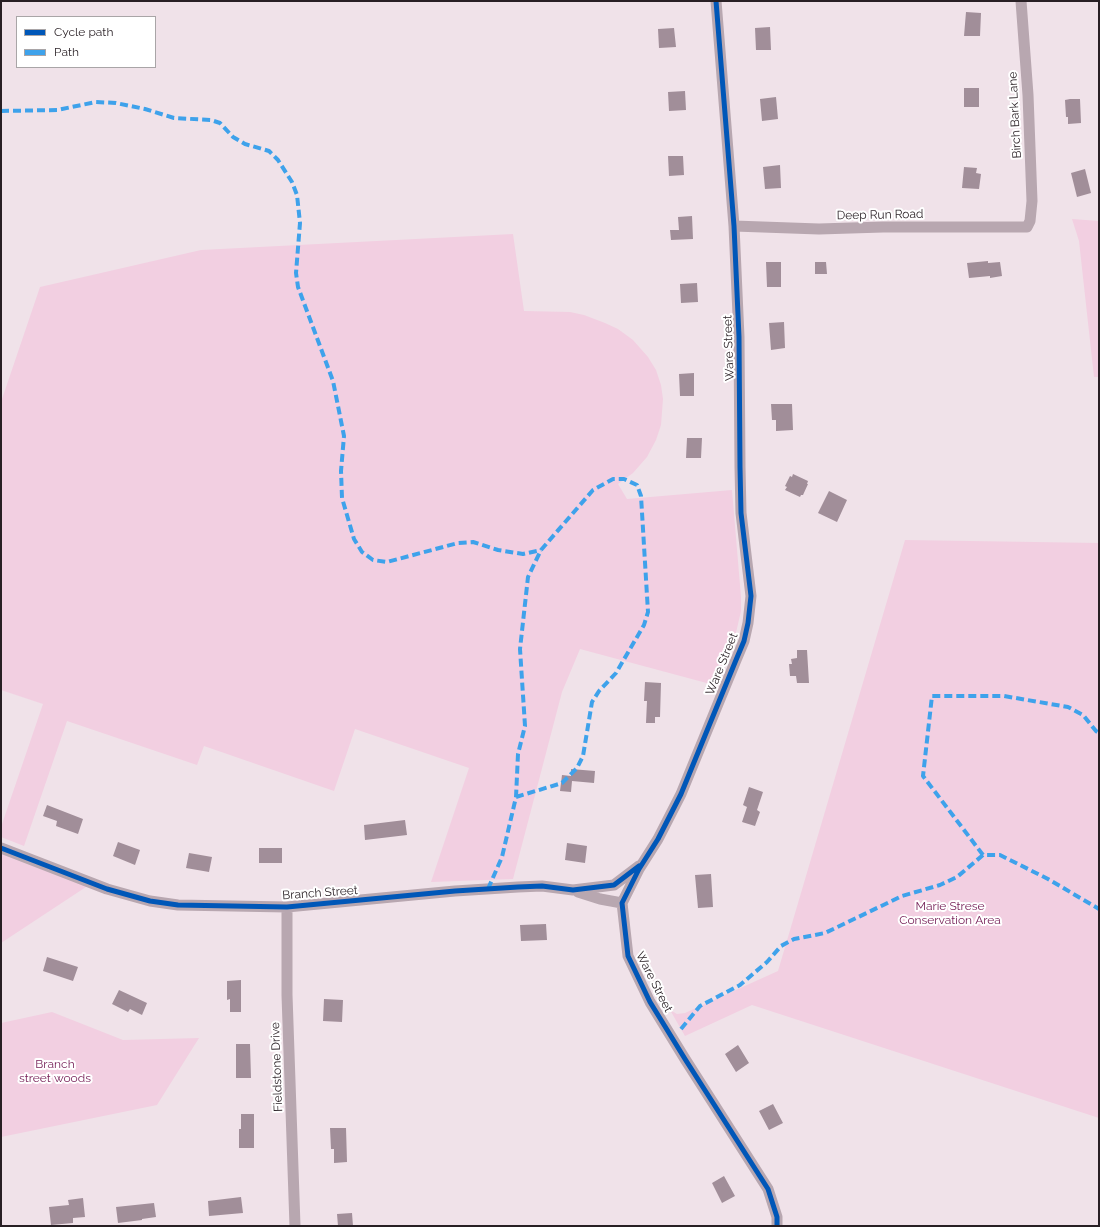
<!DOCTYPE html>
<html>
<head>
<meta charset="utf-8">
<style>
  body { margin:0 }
  #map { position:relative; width:1100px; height:1227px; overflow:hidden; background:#f0e2e9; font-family:Raleway,sans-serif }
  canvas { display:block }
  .frame { position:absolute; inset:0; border:2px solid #281f24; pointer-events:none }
  .legend { position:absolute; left:16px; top:16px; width:140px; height:52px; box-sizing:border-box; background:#fff; border:1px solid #a9a5a7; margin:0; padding:5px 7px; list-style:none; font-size:12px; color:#281f24 }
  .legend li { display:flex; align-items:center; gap:8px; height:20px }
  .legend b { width:20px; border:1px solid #a9a5a7 }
</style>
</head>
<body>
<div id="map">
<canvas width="1100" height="1227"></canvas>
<div class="frame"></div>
<ul class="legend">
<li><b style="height:5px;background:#0057b8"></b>Cycle path</li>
<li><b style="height:5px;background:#3ea2eb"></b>Path</li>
</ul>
</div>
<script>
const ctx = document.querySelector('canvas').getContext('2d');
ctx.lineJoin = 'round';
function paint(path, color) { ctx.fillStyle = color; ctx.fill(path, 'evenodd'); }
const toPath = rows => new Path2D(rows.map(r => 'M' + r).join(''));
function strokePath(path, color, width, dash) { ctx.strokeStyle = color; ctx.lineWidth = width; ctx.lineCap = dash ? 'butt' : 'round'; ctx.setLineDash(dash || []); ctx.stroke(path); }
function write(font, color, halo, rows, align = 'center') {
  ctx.font = font + ' Raleway,sans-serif'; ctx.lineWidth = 4; ctx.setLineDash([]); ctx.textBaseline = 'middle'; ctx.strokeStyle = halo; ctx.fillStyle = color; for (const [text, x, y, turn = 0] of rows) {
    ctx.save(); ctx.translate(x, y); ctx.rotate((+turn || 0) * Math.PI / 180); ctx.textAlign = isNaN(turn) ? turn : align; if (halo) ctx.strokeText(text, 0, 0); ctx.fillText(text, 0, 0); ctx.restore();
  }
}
const green = toPath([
  [1072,219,1099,221,1099,377,1094,377,1079,241],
  [513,234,524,311,570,312,584,315,605,323,618,329,633,340,648,357,656,370,661,385,663,399,661,425,656,440,647,457,633,473,618,484,627,499,732,490,741,597,741,611,735,637,714,685,580,649,562,692,513,879,431,882,469,768,355,729,334,791,204,746,197,765,67,721,24,846,1,837,1,827,43,704,1,690,1,402,40,287,201,250],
  [905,540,1099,543,1099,1118,752,1005,685,1036,670,1010,677,1014,685,1013,778,971],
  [1,846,92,883,1,943],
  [52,1012,123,1040,199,1038,157,1105,1,1137,1,1023]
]);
const building = toPath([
  [966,12,981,13,980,36,964,36],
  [770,27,771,50,756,50,755,28],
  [674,28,676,47,659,48,658,29],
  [964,88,979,88,979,107,964,107],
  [685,91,686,110,669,111,668,92],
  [776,97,778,119,762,121,760,99],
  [1070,99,1080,99,1081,123,1068,124,1068,117,1066,117,1065,100],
  [668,156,683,156,684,175,669,176],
  [780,165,781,188,765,189,763,167],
  [964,167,977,168,976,173,981,174,979,189,962,188],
  [1085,169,1091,193,1077,197,1071,173],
  [692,216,693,239,671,240,670,230,679,230,678,217],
  [988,261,988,263,1000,262,1002,276,990,278,990,276,969,278,967,263],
  [766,262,781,262,781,287,767,287],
  [815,262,826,262,827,274,815,274],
  [697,283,698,302,681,303,680,284],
  [784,322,785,348,771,350,769,323],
  [694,373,694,396,680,396,679,374],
  [771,404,792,404,793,430,776,431,776,420,772,420],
  [687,438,702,438,701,458,686,458],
  [793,474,808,481,807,484,808,484,803,495,801,495,800,497,785,490,787,487,785,486,790,476,792,477],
  [829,491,847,500,837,522,818,513],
  [797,650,807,650,809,683,797,683,796,676,790,676,789,664,792,664,791,659,797,658],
  [645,682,661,683,660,717,655,717,655,723,646,723,647,701,644,701],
  [571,769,595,771,594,783,572,781,571,792,560,791,562,775,571,776],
  [749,787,763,792,757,810,760,812,755,826,742,822,747,807,743,805],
  [47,805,83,819,78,834,56,826,57,821,43,816],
  [405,820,407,835,365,840,364,825],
  [118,842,140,850,135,865,113,856],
  [567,843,587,846,585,863,565,860],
  [259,848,282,848,282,863,259,863],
  [189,853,212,857,209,872,186,868],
  [711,874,713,907,698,908,695,875],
  [546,924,547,940,521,941,520,925],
  [47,957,78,967,73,981,43,971],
  [241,980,241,1012,230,1012,230,999,227,1000,227,981],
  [119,990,147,1003,142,1015,130,1009,128,1012,112,1004],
  [324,999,343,1000,342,1022,323,1021],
  [236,1044,250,1044,251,1078,236,1078],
  [738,1045,749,1063,736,1072,725,1054],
  [773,1104,783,1123,769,1130,759,1111],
  [241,1114,254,1114,254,1148,239,1148,239,1129,241,1129],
  [330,1128,346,1128,347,1162,334,1163,334,1149,331,1149],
  [724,1176,735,1196,722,1203,712,1183],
  [241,1197,243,1213,209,1216,208,1201],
  [83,1198,85,1217,73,1218,73,1223,51,1225,49,1207,69,1205,68,1200],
  [154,1203,156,1217,142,1219,142,1220,118,1223,116,1207],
  [352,1213,353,1226,338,1226,337,1214]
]);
const minor = toPath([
  [716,1,734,226,739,337,740,467,741,513,751,596,748,623,744,641,736,660,681,794,658,839,639,869,622,903,628,956,650,1002,685,1059,768,1189,777,1217,777,1226],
  [734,226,819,229,883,227,1027,227,1030,221,1032,201,1028,95,1021,1],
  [1,848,107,889,150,901,178,905,287,907,455,891,518,887,542,886,573,890,614,885,639,866],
  [578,892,600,899,622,903],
  [287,907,287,995,295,1226]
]);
const quiet = toPath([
  [1,111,57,110,96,102,116,103,145,109,174,118,211,120,220,123,233,137,245,144,269,151,278,160,292,182,297,195,300,223,296,273,298,287,333,381,344,436,341,471,342,498,354,539,362,552,373,560,387,562,458,543,473,542,498,550,523,554,541,550],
  [983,855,923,776,932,696,1004,696,1068,707,1083,715,1096,731,1099,733],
  [488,889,502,857,516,797,518,754,525,726,520,649,528,577,541,550,593,490,613,479,624,479,637,485,641,496,648,612,644,625,616,673,599,691,592,702,583,756,577,768,562,783,516,797],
  [681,1029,700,1006,740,985,767,962,781,946,794,939,825,933,902,896,940,885,957,877,983,855,1000,855,1048,879,1099,909]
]);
const cycleway = toPath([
  [716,1,734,226,739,337,740,467,741,513,751,596,748,623,744,641,736,660,681,794,658,839,639,869,622,903,628,956,650,1002,685,1059,768,1189,777,1217,777,1226],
  [1,848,107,889,150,901,178,905,287,907,455,891,518,887,542,886,573,890,614,885,639,866]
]);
const streetNames = [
  ["Birch Bark Lane",1015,115,-93],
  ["Deep Run Road",880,215,-1],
  ["Ware Street",729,348,-92],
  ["Ware Street",722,664,-68],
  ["Branch Street",320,893,-4],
  ["Ware Street",654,982,63],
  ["Fieldstone Drive",277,1067,-92]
];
const parkNames = [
  ["Marie Strese",950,906],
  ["Conservation Area",950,920],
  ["Branch",55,1064],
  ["street woods",55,1078]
];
paint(green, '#f2cfe1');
paint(building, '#a18e99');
strokePath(minor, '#b8a7b0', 11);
strokePath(quiet, '#3ea2eb', 4, [8, 4]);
strokePath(cycleway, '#0057b8', 5);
write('12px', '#281f24', '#fff', streetNames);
write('12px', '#78235a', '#fff', parkNames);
</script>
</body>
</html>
